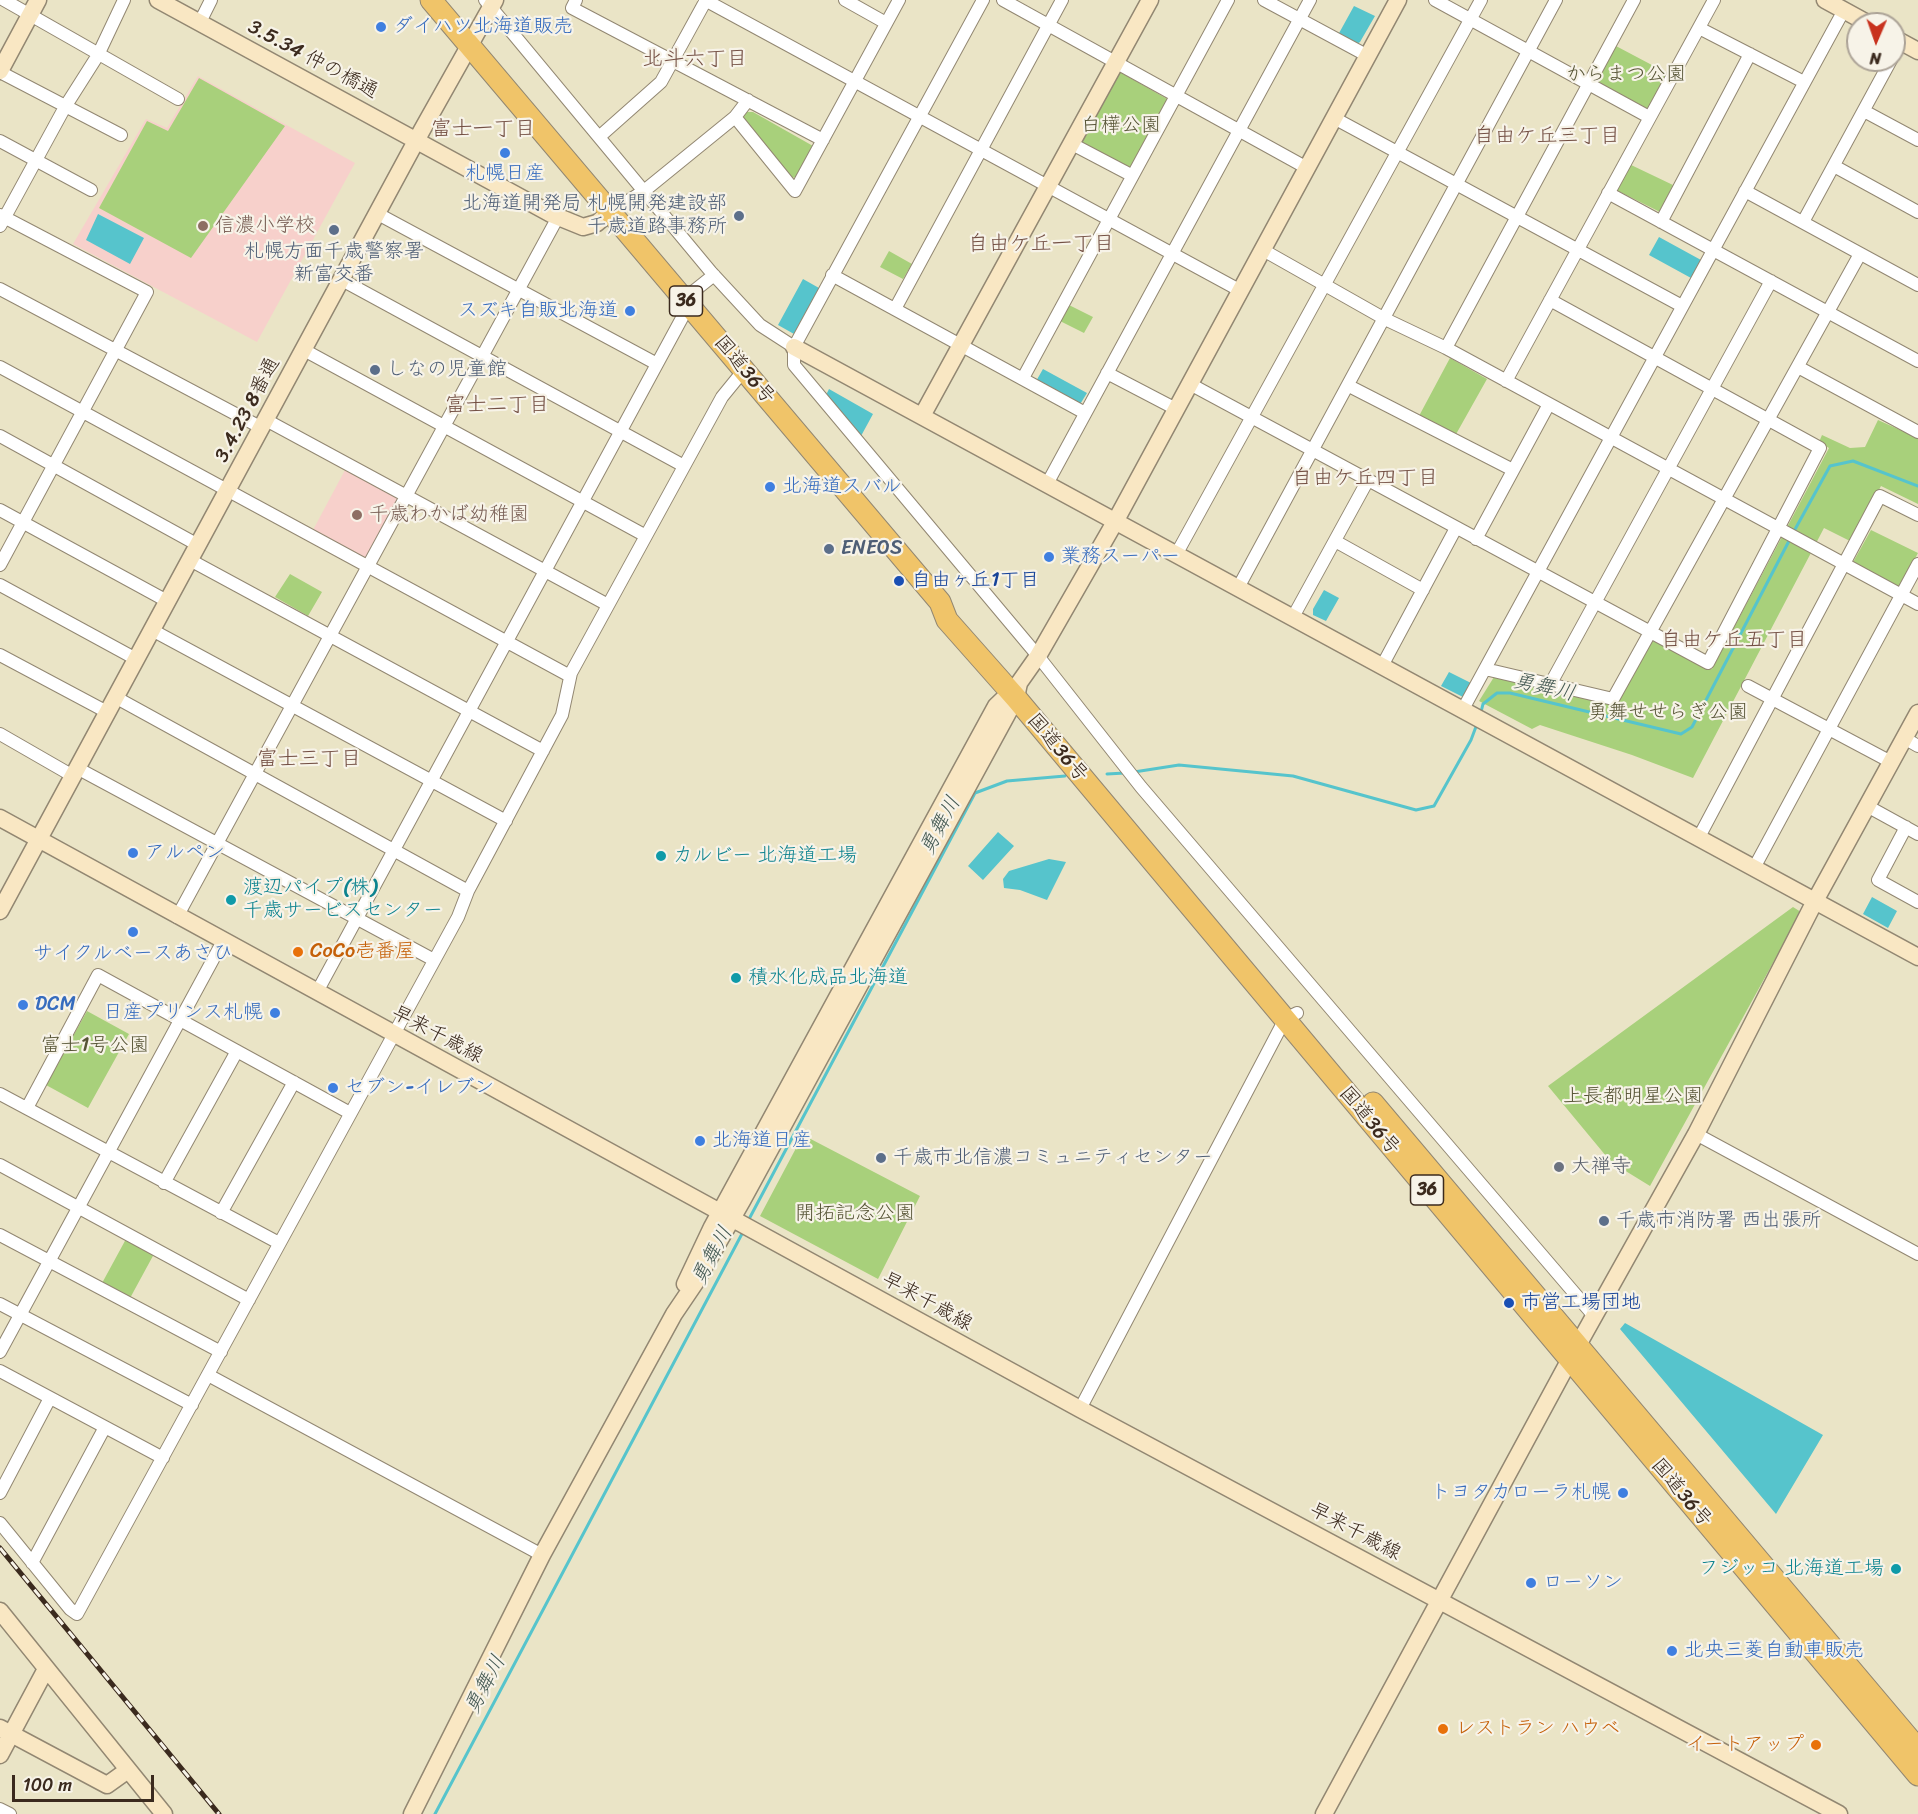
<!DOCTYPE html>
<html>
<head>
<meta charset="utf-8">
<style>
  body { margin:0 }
  #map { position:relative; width:1918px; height:1814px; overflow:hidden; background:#eae4c6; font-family:Sriracha,sans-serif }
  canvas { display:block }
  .north { position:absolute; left:1846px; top:12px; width:60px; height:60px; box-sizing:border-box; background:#f7f3e8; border:2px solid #aca397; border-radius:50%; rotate:182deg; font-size:16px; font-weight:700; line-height:24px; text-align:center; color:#3b2a1e }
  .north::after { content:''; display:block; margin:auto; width:21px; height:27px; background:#c8321e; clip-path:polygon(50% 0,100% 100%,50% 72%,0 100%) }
  .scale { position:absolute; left:12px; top:1775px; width:142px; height:27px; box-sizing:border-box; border:3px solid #3b2a1e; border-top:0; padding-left:8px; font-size:18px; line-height:21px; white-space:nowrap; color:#3b2a1e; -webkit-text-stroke:4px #f7f3e8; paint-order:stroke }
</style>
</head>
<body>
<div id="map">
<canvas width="1918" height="1814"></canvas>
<div class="north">N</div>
<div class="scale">100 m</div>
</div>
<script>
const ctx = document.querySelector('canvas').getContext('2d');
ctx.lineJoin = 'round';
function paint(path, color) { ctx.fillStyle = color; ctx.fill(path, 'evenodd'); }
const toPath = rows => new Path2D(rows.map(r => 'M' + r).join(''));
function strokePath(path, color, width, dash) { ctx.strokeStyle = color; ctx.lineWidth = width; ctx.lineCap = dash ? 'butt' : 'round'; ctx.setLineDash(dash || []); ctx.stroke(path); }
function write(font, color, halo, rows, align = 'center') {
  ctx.font = font + ' Sriracha,"Klee One",sans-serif'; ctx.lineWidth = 4.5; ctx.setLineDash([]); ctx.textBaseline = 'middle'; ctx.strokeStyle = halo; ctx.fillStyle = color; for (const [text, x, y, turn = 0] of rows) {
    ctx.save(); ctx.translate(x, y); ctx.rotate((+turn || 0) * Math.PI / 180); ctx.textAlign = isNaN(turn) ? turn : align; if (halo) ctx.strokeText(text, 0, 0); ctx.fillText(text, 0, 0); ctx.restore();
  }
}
const built = toPath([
  [198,76,355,163,257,342,73,244,146,119,167,128],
  [345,470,401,499,368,560,313,530]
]);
const green = toPath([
  [1616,46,1667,73,1648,109,1596,81],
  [1118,71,1169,100,1130,170,1077,142],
  [199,78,285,126,191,258,99,208,147,121,168,131],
  [746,112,753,112,813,146,796,177,792,178,742,119],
  [1629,164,1673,185,1660,212,1616,190],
  [889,251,912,264,903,279,880,267],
  [1067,304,1093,317,1084,333,1058,320],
  [1450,358,1487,379,1455,436,1419,416],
  [1878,420,1918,438,1918,504,1881,486,1852,542,1824,528,1693,778,1632,755,1540,725,1532,729,1479,701,1494,677,1616,704,1653,639,1712,669,1829,448,1819,442,1822,435,1850,448,1865,447],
  [1871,530,1918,553,1899,588,1852,564],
  [290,574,322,592,308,616,275,597],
  [1793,907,1801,912,1650,1186,1611,1162,1548,1086],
  [87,1011,129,1034,88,1108,46,1085],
  [803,1135,920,1196,878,1279,760,1216],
  [126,1239,154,1254,129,1300,101,1285]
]);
const water = toPath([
  [1354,6,1375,16,1360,42,1355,45,1338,35],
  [98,214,144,238,130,264,86,240],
  [1659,237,1701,260,1691,278,1649,255],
  [803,279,819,288,794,334,778,325],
  [1043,369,1087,393,1079,406,1035,383],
  [829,389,873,414,861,436,826,395],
  [1324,590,1339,598,1326,621,1313,615,1313,609],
  [1449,672,1471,683,1463,697,1441,686],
  [998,832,1014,846,983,880,968,866],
  [1049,859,1066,862,1047,900,1020,890,1004,888,1003,879,1009,871],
  [1872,897,1897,911,1888,928,1863,914],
  [1625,1323,1823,1435,1776,1514,1620,1329]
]);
const stream = toPath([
  [1793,533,1830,466,1853,461,1918,486],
  [1481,712,1483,704,1497,693,1510,693,1681,734,1692,727,1790,539],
  [1134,772,1179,765,1293,776,1416,810,1434,806,1471,740,1477,724],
  [1107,774,1125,773],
  [748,1221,975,793,1007,781,1065,776],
  [435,1814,744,1230]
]);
const street = toPath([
  [4,0,178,99],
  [485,0,711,272,760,325,794,347],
  [576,0,572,8,823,140],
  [705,0,1241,291],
  [845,0,886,23],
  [983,0,794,347,794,365,1038,656,1141,787,1594,1316],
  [1003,0,1307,168],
  [1264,0,1368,56],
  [1435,0,1649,117],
  [200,22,211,0],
  [1699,28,1804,82],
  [0,72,121,135],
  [1864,111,1918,140],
  [735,117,795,191,899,0],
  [1334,118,1682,306],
  [599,137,661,82,706,0],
  [0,141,91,190],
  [1072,144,1131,175],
  [1834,166,1918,212],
  [1745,191,1918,285],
  [1608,193,1918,361],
  [610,212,644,191,735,117,748,100],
  [378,214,657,364],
  [0,215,147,292,0,565],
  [1661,222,1750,54],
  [1803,222,1891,60],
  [0,226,65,107,98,55,124,0],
  [1263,250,1385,319,1446,348,1918,604],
  [832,275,1085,413],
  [342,280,684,466],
  [0,289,262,428],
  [684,299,714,275],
  [895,309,1062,0],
  [1446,348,1634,0],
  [304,350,646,536],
  [0,367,570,676],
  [1798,367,1918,432],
  [1107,373,1176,409],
  [1023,378,1228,0],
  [1506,381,1714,0],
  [1190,384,1708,663,1820,448,1550,300],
  [1349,386,1513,470],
  [266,420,608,605],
  [0,436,198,545],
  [1047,484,1310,0],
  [0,510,167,601],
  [1476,539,1549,404],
  [1335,541,1423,590],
  [1177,553,1481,0],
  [190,560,543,751],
  [0,585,136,659],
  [1239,586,1556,0],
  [1293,617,1368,480],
  [152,630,506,821],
  [0,655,107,712],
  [1382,666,1456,528],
  [1485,669,1613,699,1860,254],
  [1551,683,1771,281],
  [1748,686,1891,762],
  [115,697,468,891],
  [1462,711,1844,10],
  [0,734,73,776],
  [1904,738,1918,746],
  [77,768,434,960],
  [1867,806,1918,834],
  [1906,827,1878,880,1918,902],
  [1699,837,1880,496,1918,515],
  [1754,868,1918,564],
  [177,917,558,217],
  [317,992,689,305],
  [0,1094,279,1243],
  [27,1108,98,975,350,1113],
  [1696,1134,1918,1254],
  [0,1165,249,1300],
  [164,1183,237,1051],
  [221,1213,294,1082],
  [0,1235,221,1352],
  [0,1304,192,1405],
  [0,1352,223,941],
  [0,1371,163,1458],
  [208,1375,542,1555],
  [1080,1409,1285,1019,1297,1013],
  [0,1493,50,1398],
  [0,1523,70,1609,77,1614,458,917,468,891,562,715,571,673,722,397,744,370],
  [32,1563,105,1427],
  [0,1809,10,1814]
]);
const secondary = toPath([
  [158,0,551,214,583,227,597,223,610,212],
  [1825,0,1869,24],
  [1894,38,1918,51],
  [0,71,38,0],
  [794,347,1918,957],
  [922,416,1150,0],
  [0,818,1080,1409,1839,1814],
  [0,911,422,130,495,0],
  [685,1284,712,1227,996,706,1019,684],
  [0,1611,164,1814],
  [0,1728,107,1785,128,1770],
  [0,1755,46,1669],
  [412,1814,542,1555,674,1314,695,1283,742,1201,1016,698,1019,683,1038,656,1115,522,1398,0],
  [1324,1814,1569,1361,1696,1134,1815,901,1918,713]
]);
const highway = toPath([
  [431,0,940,602,947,620,1016,698,1918,1775],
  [1373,1103,1918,1749]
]);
const rail = toPath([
  [0,1548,219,1814]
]);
const markers = [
  [381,27,6,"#3f7fe0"],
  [505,153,6,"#3f7fe0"],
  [739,216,6,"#5c6f8a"],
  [203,226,6,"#8d6e63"],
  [334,230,6,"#5c6f8a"],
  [630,311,6,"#3f7fe0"],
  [375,370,6,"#5c6f8a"],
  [770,487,6,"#3f7fe0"],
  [357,515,6,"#8d6e63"],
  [829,549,6,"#5c6f8a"],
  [1049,557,6,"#3f7fe0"],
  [899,581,6,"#1a4fb4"],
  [133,853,6,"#3f7fe0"],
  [661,856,6,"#0f9aa8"],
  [231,900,6,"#0f9aa8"],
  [133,932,6,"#3f7fe0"],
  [298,952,6,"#e8710a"],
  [736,978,6,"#0f9aa8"],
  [23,1005,6,"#3f7fe0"],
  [275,1013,6,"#3f7fe0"],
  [333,1088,6,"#3f7fe0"],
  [700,1141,6,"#3f7fe0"],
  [881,1158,6,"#5c6f8a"],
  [1559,1167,6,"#6b7280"],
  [1604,1221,6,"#5c6f8a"],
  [1509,1303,6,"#1a4fb4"],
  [1623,1493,6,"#3f7fe0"],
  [1896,1569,6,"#0f9aa8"],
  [1531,1583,6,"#3f7fe0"],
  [1672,1651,6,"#3f7fe0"],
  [1443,1729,6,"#e8710a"],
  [1816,1745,6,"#e8710a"]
];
const shields = [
  [686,301,33],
  [1427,1190,33]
];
const shieldNames = [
  ["36",686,301],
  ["36",1427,1190]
];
const shopNames = [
  ["ダイハツ北海道販売",393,27],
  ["札幌日産",505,174,"center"],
  ["スズキ自販北海道",618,311,"right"],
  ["北海道スバル",782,487],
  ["業務スーパー",1061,557],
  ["アルペン",145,853],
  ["サイクルベースあさひ",133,954,"center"],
  ["DCM",35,1005],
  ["日産プリンス札幌",263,1013,"right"],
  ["セブン-イレブン",345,1088],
  ["北海道日産",712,1141],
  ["トヨタカローラ札幌",1611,1493,"right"],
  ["ローソン",1543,1583],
  ["北央三菱自動車販売",1684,1651]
];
const streetNames = [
  ["3.5.34 仲の橋通",313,60,28],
  ["国道36号",744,370,50],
  ["3.4.23 8番通",248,410,-62],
  ["国道36号",1057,748,50],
  ["早来千歳線",437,1035,28],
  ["国道36号",1369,1121,50],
  ["早来千歳線",927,1302,29],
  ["国道36号",1681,1493,50],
  ["早来千歳線",1355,1532,28]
];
const parkNames = [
  ["からまつ公園",1626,75],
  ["白樺公園",1121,126],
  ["勇舞せせらぎ公園",1668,713],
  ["富士1号公園",95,1046],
  ["上長都明星公園",1633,1097],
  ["開拓記念公園",855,1214]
];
const serviceNames = [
  ["北海道開発局 札幌開発建設部",727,204,"right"],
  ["千歳道路事務所",727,227,"right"],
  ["札幌方面千歳警察署",334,252,"center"],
  ["新富交番",334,275,"center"],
  ["しなの児童館",387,370],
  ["ENEOS",841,549],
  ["千歳市北信濃コミュニティセンター",893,1158],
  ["千歳市消防署 西出張所",1616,1221]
];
const educationNames = [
  ["信濃小学校",215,226],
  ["千歳わかば幼稚園",369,515]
];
const transitNames = [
  ["自由ヶ丘1丁目",911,581],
  ["市営工場団地",1521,1303]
];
const cultureNames = [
  ["カルビー 北海道工場",673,856],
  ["渡辺パイプ(株)",243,888],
  ["千歳サービスセンター",243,911],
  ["積水化成品北海道",748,978],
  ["フジッコ 北海道工場",1884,1569,"right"]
];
const foodNames = [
  ["CoCo壱番屋",310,952],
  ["レストラン ハウベ",1455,1729],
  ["イートアップ",1804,1745,"right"]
];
const worshipNames = [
  ["大禅寺",1571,1167]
];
const neighbourhoodNames = [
  ["北斗六丁目",695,60],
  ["富士一丁目",483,130],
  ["自由ケ丘三丁目",1547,137],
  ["自由ケ丘一丁目",1041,245],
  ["富士二丁目",497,406],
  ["自由ケ丘四丁目",1365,479],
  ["自由ケ丘五丁目",1734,641],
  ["富士三丁目",309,760]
];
const waterNames = [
  ["勇舞川",1544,688,13],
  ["勇舞川",941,826,-62],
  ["勇舞川",713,1256,-62],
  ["勇舞川",486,1685,-62]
];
paint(built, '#f7d0cb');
paint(green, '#a8d07b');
paint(water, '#56c4cc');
strokePath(stream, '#56c4cc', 3);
strokePath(street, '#928772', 14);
strokePath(secondary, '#928772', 19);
strokePath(highway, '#928772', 23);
strokePath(street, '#fff', 12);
strokePath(secondary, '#f9e7c3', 16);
strokePath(highway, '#f0c469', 21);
strokePath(rail, '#3b2a1e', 5);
strokePath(rail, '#f7f3e8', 3, [9]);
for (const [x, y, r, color] of markers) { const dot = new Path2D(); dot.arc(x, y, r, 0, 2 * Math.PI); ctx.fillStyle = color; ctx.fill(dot); strokePath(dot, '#f7f3e8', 2); }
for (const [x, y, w] of shields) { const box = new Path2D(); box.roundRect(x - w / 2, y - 15, w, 30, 4.5); ctx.fillStyle = '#f7f3e8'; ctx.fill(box); strokePath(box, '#3b2a1e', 1.5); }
write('bold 18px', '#3b2a1e', null, shieldNames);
write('20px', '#366cbe', '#f7f3e8', shopNames, 'left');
write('20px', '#3b2a1e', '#f7f3e8', streetNames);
write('20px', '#565435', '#f7f3e8', parkNames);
write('20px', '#4e5e75', '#f7f3e8', serviceNames, 'left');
write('20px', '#785e54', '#f7f3e8', educationNames, 'left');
write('20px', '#164399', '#f7f3e8', transitNames, 'left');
write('20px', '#0d838f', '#f7f3e8', cultureNames, 'left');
write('20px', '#c56008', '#f7f3e8', foodNames, 'left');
write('20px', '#5b616d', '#f7f3e8', worshipNames, 'left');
write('21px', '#734f43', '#f7f3e8', neighbourhoodNames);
write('italic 21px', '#435852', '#f7f3e8', waterNames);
</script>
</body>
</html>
